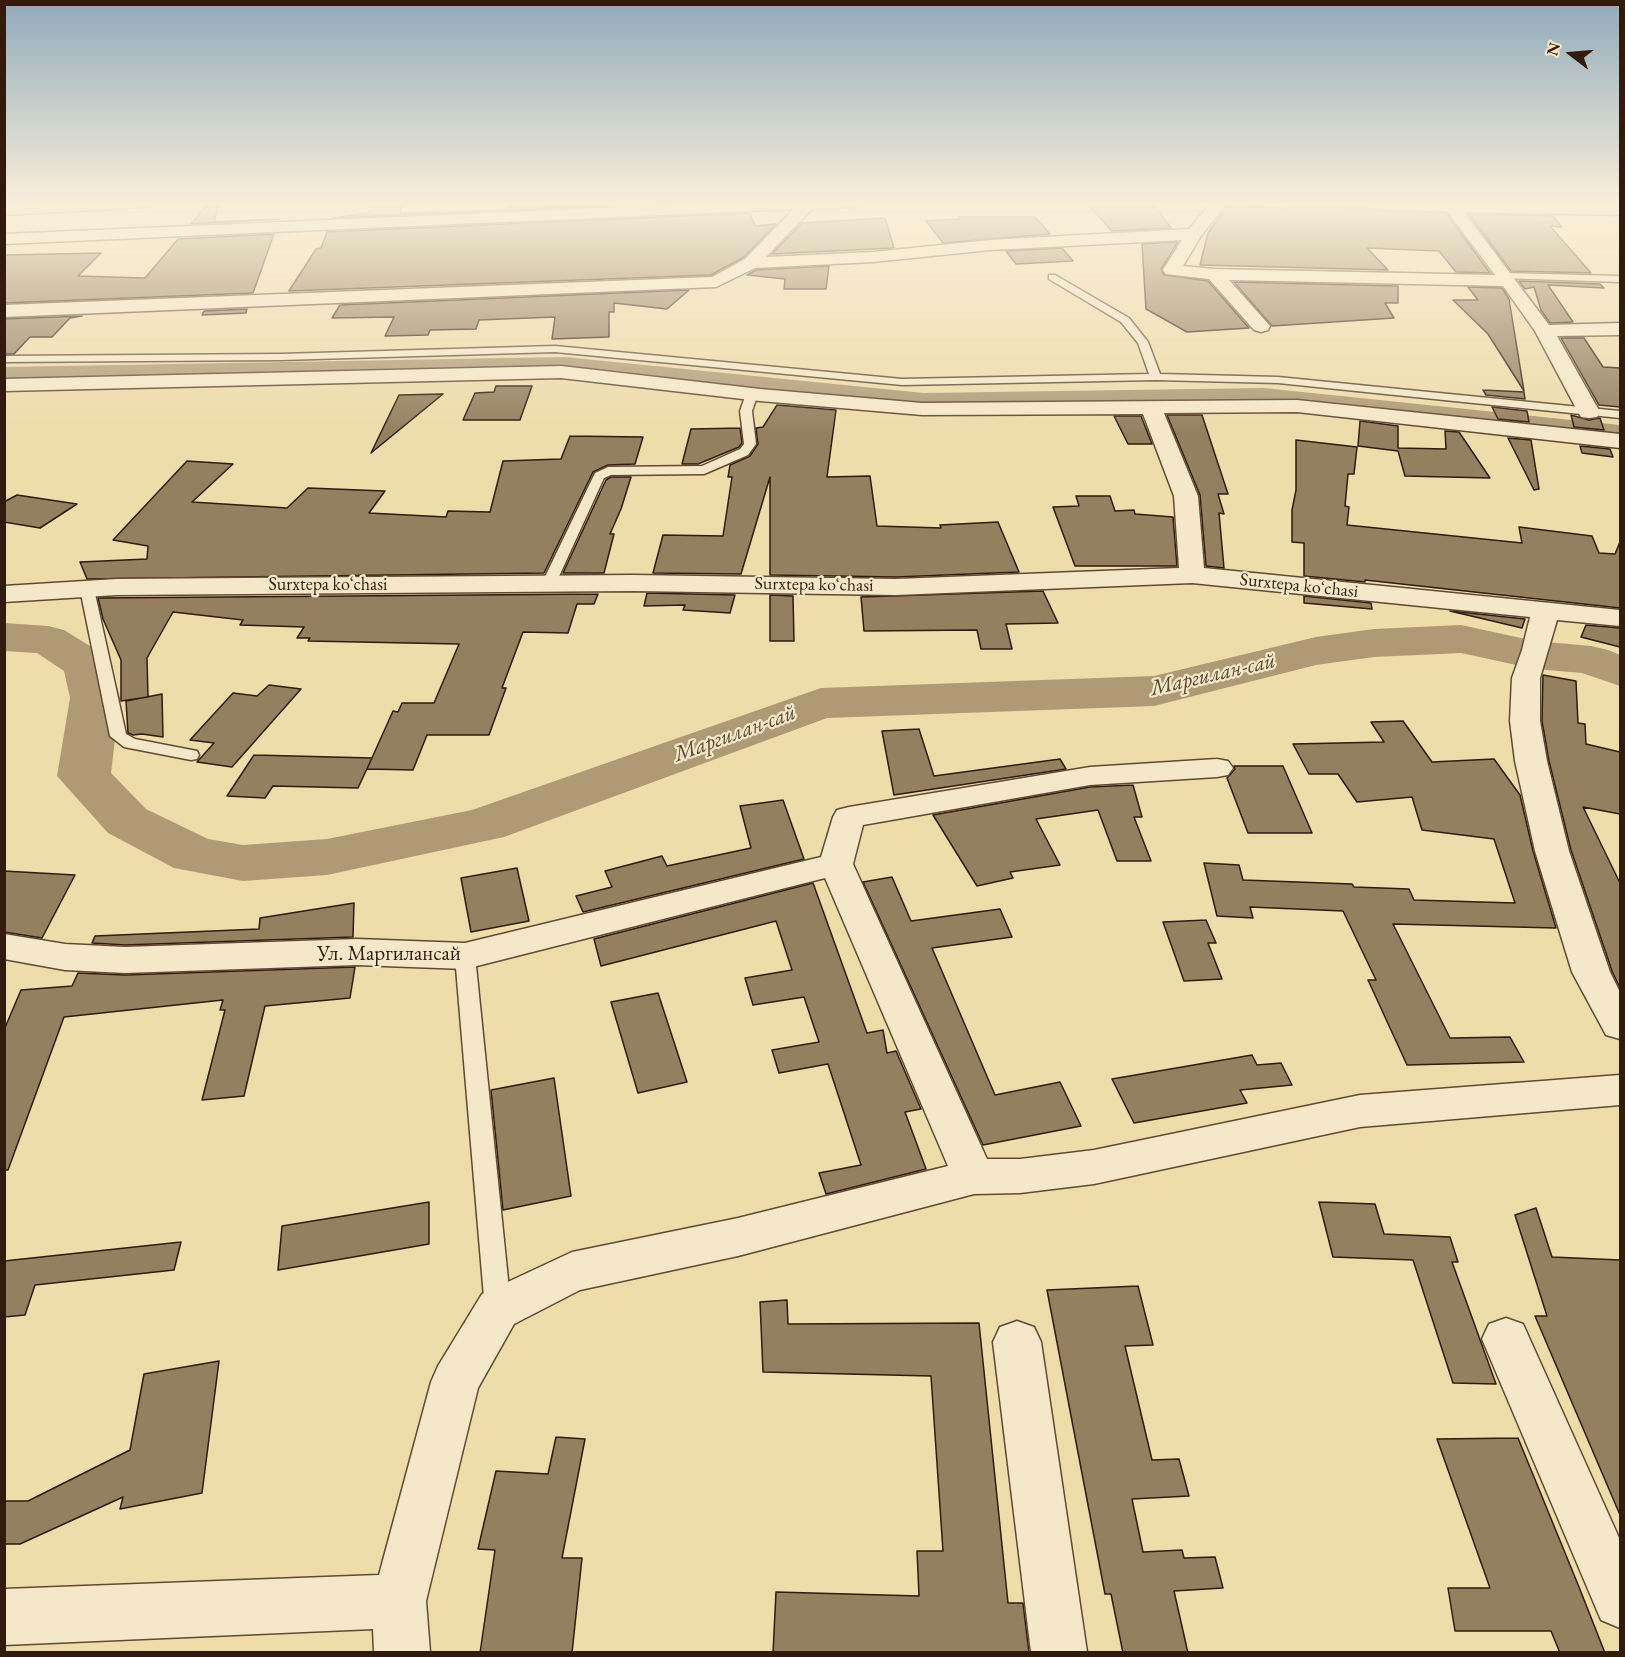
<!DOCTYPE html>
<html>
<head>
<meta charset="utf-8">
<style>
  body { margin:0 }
  #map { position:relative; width:1625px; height:1657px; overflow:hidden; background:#efdcab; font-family:"EB Garamond",serif }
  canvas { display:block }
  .frame { position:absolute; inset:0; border:6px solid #321a0d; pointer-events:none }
  .north { position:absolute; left:1541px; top:24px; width:60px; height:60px; -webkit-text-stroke:4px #f5e8c8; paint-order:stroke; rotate:286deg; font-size:16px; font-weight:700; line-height:24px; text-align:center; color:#321a0d }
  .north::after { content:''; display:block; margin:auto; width:21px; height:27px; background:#321a0d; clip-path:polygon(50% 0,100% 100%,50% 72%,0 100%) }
</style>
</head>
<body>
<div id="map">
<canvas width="1625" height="1657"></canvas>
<div class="frame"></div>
<div class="north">N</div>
</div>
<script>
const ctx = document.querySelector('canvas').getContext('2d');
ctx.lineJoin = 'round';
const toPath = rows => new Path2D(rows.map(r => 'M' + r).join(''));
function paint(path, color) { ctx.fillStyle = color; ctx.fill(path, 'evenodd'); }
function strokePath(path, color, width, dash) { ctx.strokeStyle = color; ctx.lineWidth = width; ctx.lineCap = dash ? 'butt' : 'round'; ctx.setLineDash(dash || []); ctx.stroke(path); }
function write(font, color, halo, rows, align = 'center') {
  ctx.font = font + ' "EB Garamond",serif'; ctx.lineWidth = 4.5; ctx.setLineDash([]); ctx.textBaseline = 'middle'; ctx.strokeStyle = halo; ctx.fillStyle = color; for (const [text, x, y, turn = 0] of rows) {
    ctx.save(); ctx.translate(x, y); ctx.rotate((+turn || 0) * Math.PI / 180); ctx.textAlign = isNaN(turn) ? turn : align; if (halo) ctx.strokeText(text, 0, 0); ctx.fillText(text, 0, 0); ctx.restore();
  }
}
const canal = toPath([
  [565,357,924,393,1264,388,1620,425,1620,438,1264,400,924,405,565,369,4,379,4,367,565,357]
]);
const river = toPath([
  [4,623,48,626,64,630,103,654,110,664,120,698,111,773,146,809,208,839,243,845,327,839,472,810,821,688,1154,676,1316,637,1374,629,1461,625,1535,641,1591,646,1608,650,1620,655,1620,686,1582,673,1535,669,1461,653,1374,657,1316,665,1154,706,827,718,504,837,327,875,243,881,174,868,108,833,57,776,70,698,64,671,37,653,4,651,4,623]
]);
const building = toPath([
  [209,202,219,202,214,222,280,219,191,224,209,202],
  [509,202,689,202,333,218,369,213,371,206,402,205,400,213,454,212,509,209,509,202],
  [1085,202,1152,202,1171,228,1112,231,1085,202],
  [1293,202,1341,204,1350,209,1446,213,1490,273,1456,272,1439,251,1367,248,1388,270,1200,265,1208,233,1229,204,1289,209,1293,202],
  [750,213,755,226,776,224,744,257,711,275,289,291,316,249,321,248,327,232,750,213],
  [1469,214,1553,216,1562,227,1550,226,1591,273,1511,271,1469,214],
  [958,217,1035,217,1050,234,943,243,926,221,959,219,958,217],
  [885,218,894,248,772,254,802,223,885,218],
  [274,234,253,293,4,303,4,255,101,253,78,276,145,278,178,239,274,234],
  [1178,242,1161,269,1164,275,1208,281,1249,328,1187,332,1146,309,1142,244,1178,242],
  [1062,248,1073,261,1016,264,1006,251,1062,248],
  [829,266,826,289,784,289,785,279,747,275,756,270,829,266],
  [1519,281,1600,284,1604,288,1548,285,1573,322,1550,323,1541,310,1534,287,1525,289,1519,281],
  [1234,282,1398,286,1398,303,1385,303,1394,318,1272,326,1234,282],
  [1468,287,1502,288,1509,299,1524,391,1488,334,1453,300,1478,300,1468,287],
  [689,290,667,309,614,303,614,312,609,312,609,337,552,339,555,317,479,320,476,329,430,330,428,335,385,336,394,317,332,318,340,305,689,290],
  [247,309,246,313,202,315,204,311,247,309],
  [82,316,70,318,52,337,30,337,14,354,4,354,4,319,82,316],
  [1561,338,1584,338,1603,367,1620,368,1620,407,1599,405,1561,338],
  [496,386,532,386,520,420,463,420,475,393,494,392,496,386],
  [1483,390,1524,392,1525,399,1486,395,1483,390],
  [443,394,371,453,399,395,443,394],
  [777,405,836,410,827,477,870,476,877,526,941,528,940,525,998,522,1019,572,896,577,770,575,770,477,741,574,653,573,663,535,723,536,732,477,728,477,730,465,750,456,758,444,756,428,763,427,777,405],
  [1492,407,1527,411,1529,422,1498,419,1492,407],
  [1167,415,1202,415,1228,494,1218,494,1224,514,1219,513,1224,568,1206,566,1200,495,1167,415],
  [1571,415,1589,420,1600,418,1604,430,1574,427,1571,415],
  [1114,416,1141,416,1152,444,1128,444,1114,416],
  [1360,421,1398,426,1398,448,1446,449,1445,431,1459,432,1490,478,1405,476,1398,451,1358,446,1360,421],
  [740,428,742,443,739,447,698,464,682,464,691,429,740,428],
  [570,436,643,437,635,464,608,465,593,472,544,573,87,579,80,562,147,559,148,546,113,540,187,461,233,464,192,502,287,508,308,488,385,491,369,513,446,517,448,511,490,512,503,461,561,459,570,436],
  [1508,438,1531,440,1539,489,1534,490,1508,438],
  [1296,440,1357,447,1354,474,1348,474,1345,506,1349,507,1347,525,1522,543,1519,527,1592,536,1599,553,1615,554,1620,542,1620,608,1365,580,1365,582,1304,576,1304,543,1292,542,1292,510,1296,490,1296,440],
  [1580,446,1610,449,1613,457,1582,453,1580,446],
  [611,477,631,477,621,509,610,534,614,534,604,573,563,573,606,480,611,477],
  [17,495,77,504,40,528,4,522,4,502,17,495],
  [1076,496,1110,496,1115,511,1134,510,1135,514,1173,517,1177,566,1075,566,1053,507,1079,506,1076,496],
  [1043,591,1058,623,1006,624,1012,649,981,649,977,630,864,631,861,597,1043,591],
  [647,593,735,595,730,613,683,610,685,605,644,606,647,593],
  [598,594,594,604,577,604,568,633,523,632,502,688,506,688,489,735,427,735,413,770,367,769,393,711,398,712,402,703,434,703,459,644,308,641,310,638,297,638,304,627,240,625,243,620,173,612,147,658,148,697,121,701,121,660,103,619,98,598,598,594],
  [770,595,793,596,794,641,770,641,770,595],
  [1304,596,1371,603,1372,609,1304,603,1304,596],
  [1450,611,1525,619,1522,628,1450,611],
  [1586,625,1620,628,1620,647,1581,637,1586,625],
  [1543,675,1576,681,1578,723,1585,724,1586,744,1620,752,1620,814,1583,807,1620,883,1620,988,1612,971,1571,850,1549,761,1542,721,1543,675],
  [269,685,301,689,232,767,197,762,214,743,190,740,233,693,257,696,269,685],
  [162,694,163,737,142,734,133,735,128,733,126,701,162,694],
  [1403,721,1432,762,1494,759,1520,795,1533,851,1556,928,1393,924,1450,1038,1510,1037,1524,1062,1407,1065,1368,980,1376,980,1343,911,1250,907,1253,918,1217,916,1204,863,1239,865,1243,880,1352,884,1354,887,1409,889,1414,900,1515,903,1494,839,1422,830,1412,797,1357,802,1338,774,1309,774,1293,744,1384,742,1371,722,1403,721],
  [919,729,934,776,1060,759,1066,769,894,795,882,731,919,729],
  [254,755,372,758,358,788,273,786,265,798,227,796,254,755],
  [1234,766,1283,766,1312,833,1248,833,1227,778,1235,769,1234,766],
  [1133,785,1142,817,1134,817,1151,861,1117,861,1098,810,1036,819,1060,865,1010,872,1013,878,977,886,933,815,1090,787,1133,785],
  [783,800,804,859,583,912,576,896,612,887,605,871,662,856,667,866,751,848,740,806,783,800],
  [517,868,529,921,471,932,461,878,517,868],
  [4,871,75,875,42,938,4,932,4,871],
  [892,877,911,921,1000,909,1012,937,932,948,995,1095,1060,1082,1081,1126,983,1145,863,882,892,877],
  [813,883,867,1033,883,1030,887,1053,896,1051,921,1109,905,1112,926,1169,826,1194,819,1173,861,1165,828,1064,779,1073,772,1050,819,1042,804,997,753,1005,745,978,792,970,776,921,601,966,594,939,813,883],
  [354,903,353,937,125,945,92,943,95,936,259,929,260,918,354,903],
  [1206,920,1216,943,1208,943,1222,979,1184,981,1163,922,1206,920],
  [355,967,350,998,265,1006,244,1096,202,1100,225,1010,220,1010,223,1000,64,1017,8,1170,4,1170,4,1030,21,990,72,986,78,973,125,975,355,967],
  [658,993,687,1082,638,1093,611,1002,658,993],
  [1252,1055,1257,1065,1281,1063,1292,1085,1240,1090,1247,1103,1134,1123,1112,1079,1252,1055],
  [554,1078,571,1196,503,1210,491,1090,554,1078],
  [429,1202,429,1244,278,1270,282,1226,429,1202],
  [1319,1202,1375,1204,1384,1234,1450,1237,1458,1262,1452,1262,1496,1384,1453,1383,1413,1260,1333,1257,1319,1202],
  [1536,1208,1552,1257,1620,1260,1620,1515,1535,1316,1547,1316,1515,1215,1536,1208],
  [181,1242,174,1270,35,1285,25,1315,4,1317,4,1261,181,1242],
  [1138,1286,1153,1345,1125,1346,1152,1460,1179,1459,1189,1496,1132,1499,1143,1552,1182,1550,1184,1558,1215,1557,1223,1588,1174,1591,1188,1653,1123,1653,1111,1594,1105,1594,1047,1290,1138,1286],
  [787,1300,788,1324,979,1323,1008,1603,1023,1603,1029,1653,773,1653,776,1592,919,1596,917,1551,943,1551,931,1376,763,1372,760,1302,787,1300],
  [219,1361,202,1493,120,1509,123,1497,20,1544,4,1544,4,1501,28,1501,130,1450,144,1374,219,1361],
  [556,1437,585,1439,562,1558,582,1558,572,1653,480,1653,495,1550,478,1549,496,1471,548,1474,556,1437],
  [1518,1438,1579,1587,1605,1653,1560,1653,1551,1631,1455,1631,1448,1588,1490,1588,1437,1439,1518,1438]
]);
const lane = toPath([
  [1504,273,1620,276,1620,282,1501,278,1499,276,1504,273],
  [1049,275,1055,275,1129,318,1148,342,1160,374,1278,377,1620,411,1620,418,1278,383,1156,380,902,385,555,352,281,360,4,362,4,356,281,354,555,346,902,379,1149,374,1138,343,1121,322,1049,279,1049,275],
  [752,391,758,394,752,411,756,444,748,455,704,474,611,475,604,478,556,583,549,587,544,586,542,583,595,473,608,467,702,466,740,449,744,444,740,411,746,394,752,391],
  [87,585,94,589,126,734,135,739,197,751,199,755,197,759,191,760,124,747,110,736,80,589,87,585],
  [465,949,472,951,475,956,511,1309,507,1317,498,1320,489,1317,485,1309,455,956,458,951,465,949]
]);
const street = toPath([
  [61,202,155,202,147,207,4,215,4,205,61,202],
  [745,202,864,202,856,207,812,209,766,257,873,252,990,240,1189,229,1212,202,1228,202,1201,236,1183,266,1214,269,1495,275,1447,211,1350,207,1342,202,1620,205,1620,215,1464,212,1549,325,1620,323,1620,335,1557,336,1600,412,1597,417,1589,418,1581,417,1578,412,1535,331,1503,286,1229,280,1270,326,1268,330,1261,332,1254,330,1209,279,1166,274,1163,270,1182,240,990,250,873,262,755,268,716,287,4,317,4,305,712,277,745,259,794,209,4,244,4,234,745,202],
  [561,366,760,389,922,403,1297,400,1620,434,1620,448,1297,412,1164,413,1198,496,1204,568,1620,610,1620,626,1557,620,1540,678,1540,721,1547,761,1569,851,1610,972,1620,992,1620,1039,1606,1035,1572,972,1535,851,1515,761,1510,721,1512,678,1522,650,1530,617,1192,583,896,595,633,591,117,595,4,602,4,586,117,579,633,575,896,579,1179,568,1174,496,1143,414,922,415,760,401,561,378,4,391,4,379,561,366],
  [1217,759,1228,761,1233,768,1228,775,1217,777,1090,785,863,825,853,864,987,1159,1020,1159,1094,1150,1360,1095,1620,1075,1620,1105,1360,1127,1094,1184,1020,1193,974,1194,738,1256,580,1290,514,1324,478,1388,426,1601,430,1652,374,1652,373,1629,4,1645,4,1589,379,1575,431,1382,438,1366,482,1294,572,1252,738,1218,948,1166,825,878,465,969,357,965,125,973,65,970,4,959,4,934,65,944,125,947,357,939,465,943,821,857,833,817,837,810,849,807,1090,767,1217,759],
  [1506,1318,1523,1324,1620,1540,1620,1628,1601,1620,1482,1339,1489,1324,1506,1318],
  [1017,1321,1034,1327,1041,1342,1087,1652,1031,1652,993,1342,1000,1327,1017,1321]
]);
const farStreetnames = [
  ["Surxtepa koʻchasi",328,585],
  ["Surxtepa koʻchasi",814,585,1],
  ["Surxtepa koʻchasi",1299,586,6]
];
const streetNames = [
  ["Ул. Маргилансай",389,954]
];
const waterNames = [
  ["Маргилан-сай",1213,675,-13],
  ["Маргилан-сай",735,734,-20]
];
paint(canal, '#af9a75');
paint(river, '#af9a75');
paint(building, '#947f5f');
strokePath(building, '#321a0d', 1.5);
strokePath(lane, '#614a34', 3);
strokePath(street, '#614a34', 3);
paint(lane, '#f5e8c8');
paint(street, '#f5e8c8');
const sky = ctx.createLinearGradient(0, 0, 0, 434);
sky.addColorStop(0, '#91aaba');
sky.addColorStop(0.47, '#f8efd9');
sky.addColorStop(1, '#f8efd900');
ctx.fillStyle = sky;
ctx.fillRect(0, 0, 1625, 434);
write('18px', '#321a0d', '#f5e8c8', farStreetnames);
write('21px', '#321a0d', '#f5e8c8', streetNames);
write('italic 22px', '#5e4731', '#f5e8c8', waterNames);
</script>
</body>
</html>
